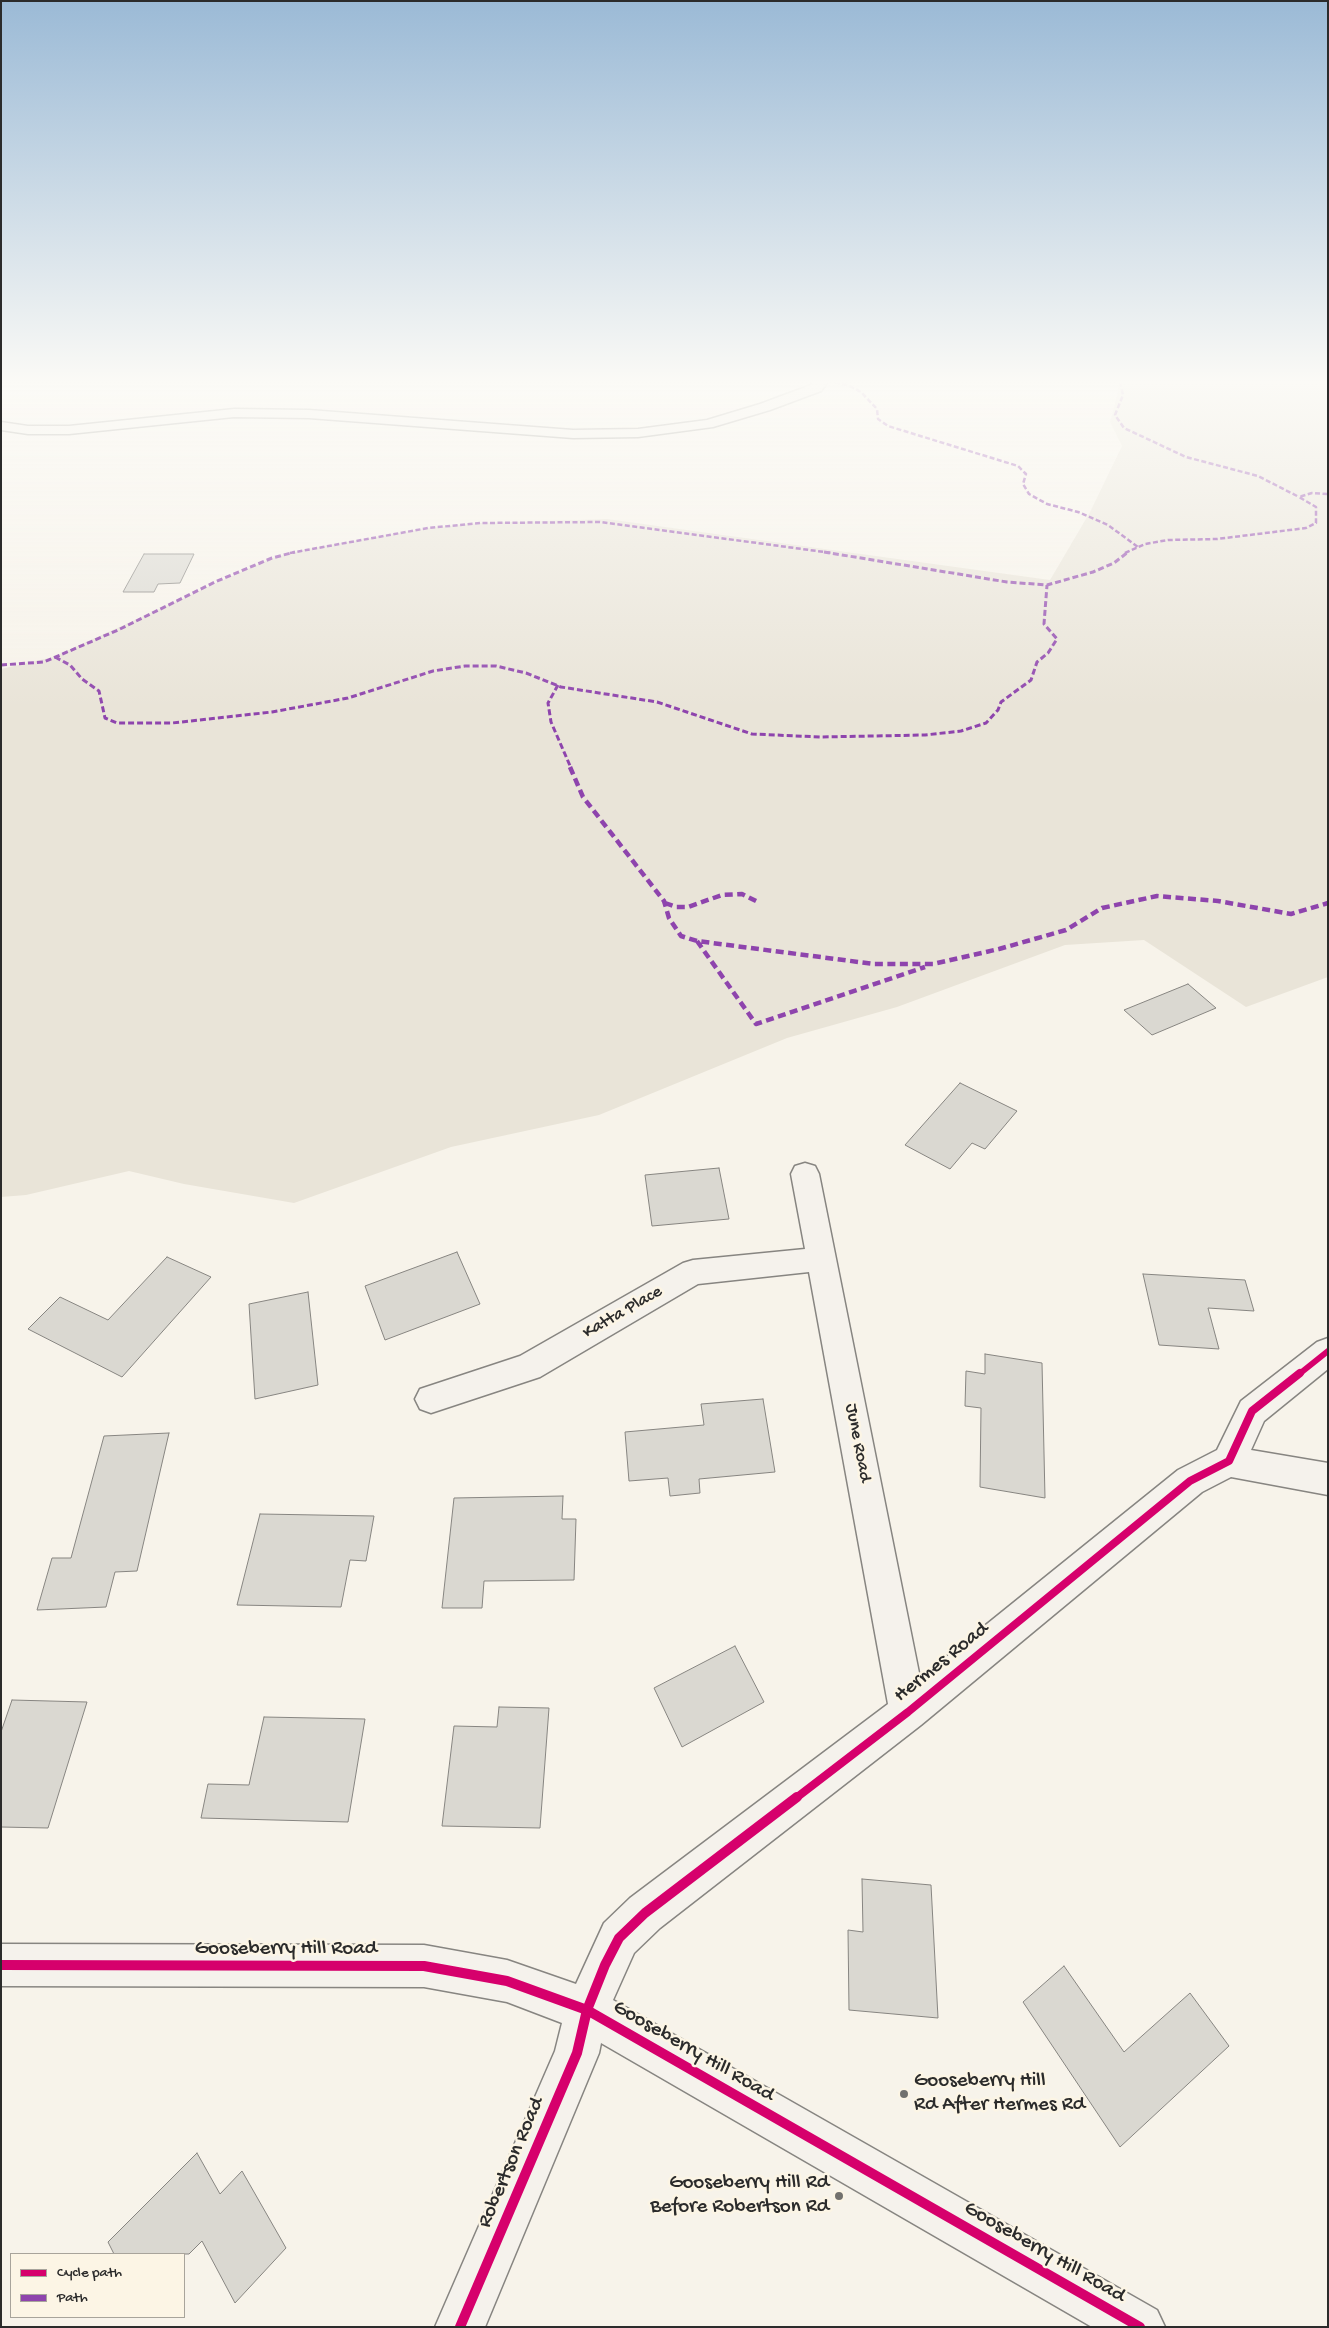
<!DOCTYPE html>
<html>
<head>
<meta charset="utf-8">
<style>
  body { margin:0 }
  #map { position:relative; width:1329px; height:2328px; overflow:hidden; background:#f7f3ea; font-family:"Gochi Hand",sans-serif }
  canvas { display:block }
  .frame { position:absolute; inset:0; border:2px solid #2b2b2b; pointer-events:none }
  .legend { position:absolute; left:10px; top:2253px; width:175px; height:65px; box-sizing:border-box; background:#fcf5e5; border:1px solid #a8a49b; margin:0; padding:6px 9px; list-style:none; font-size:15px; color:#2b2b2b }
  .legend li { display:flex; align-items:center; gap:10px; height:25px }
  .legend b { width:25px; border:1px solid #a8a49b }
</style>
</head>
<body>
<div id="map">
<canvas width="1329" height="2328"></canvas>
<div class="frame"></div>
<ul class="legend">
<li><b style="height:6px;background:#d6006c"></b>Cycle path</li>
<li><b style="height:6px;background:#8e44ad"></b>Path</li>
</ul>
</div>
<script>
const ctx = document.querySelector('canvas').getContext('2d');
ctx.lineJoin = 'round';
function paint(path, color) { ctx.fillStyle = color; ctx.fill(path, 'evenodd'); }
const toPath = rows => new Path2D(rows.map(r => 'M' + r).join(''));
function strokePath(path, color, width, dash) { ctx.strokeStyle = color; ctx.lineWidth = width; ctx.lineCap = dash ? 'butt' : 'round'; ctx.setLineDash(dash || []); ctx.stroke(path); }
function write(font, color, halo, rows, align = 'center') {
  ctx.font = font + ' "Gochi Hand",sans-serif'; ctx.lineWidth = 5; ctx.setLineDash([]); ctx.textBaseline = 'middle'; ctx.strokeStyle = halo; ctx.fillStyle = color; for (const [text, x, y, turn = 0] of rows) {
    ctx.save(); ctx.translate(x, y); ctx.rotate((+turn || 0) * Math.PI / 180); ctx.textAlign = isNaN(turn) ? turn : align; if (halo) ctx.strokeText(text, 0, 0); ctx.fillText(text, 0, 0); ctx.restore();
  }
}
const green = toPath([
  [1118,382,1328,382,1328,977,1246,1007,1144,940,1065,945,897,1007,787,1038,599,1115,451,1147,294,1203,184,1184,129,1171,26,1195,1,1197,1,669,53,657,272,558,307,549,428,528,481,523,607,519,1050,580,1090,512,1122,446,1110,422,1118,392]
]);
const building = toPath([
  [144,554,194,554,180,583,158,584,154,592,123,592,144,554],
  [1188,984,1216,1008,1152,1035,1124,1010,1188,984],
  [960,1083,1017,1111,985,1149,972,1143,950,1169,905,1145,960,1083],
  [719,1168,729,1219,652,1226,645,1175,719,1168],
  [457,1252,480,1304,385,1340,365,1286,457,1252],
  [167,1257,211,1277,122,1377,28,1329,60,1297,108,1320,167,1257],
  [1143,1274,1245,1280,1254,1311,1208,1308,1219,1349,1159,1345,1143,1274],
  [308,1292,318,1385,255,1399,249,1304,308,1292],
  [985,1354,1042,1363,1045,1498,980,1487,981,1408,965,1406,966,1371,985,1374,985,1354],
  [763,1399,775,1472,699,1479,700,1493,670,1496,668,1478,629,1481,625,1432,704,1425,701,1404,763,1399],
  [169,1433,137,1571,115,1572,106,1607,37,1610,52,1558,71,1558,104,1436,169,1433],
  [563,1496,562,1519,576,1519,574,1580,484,1581,482,1608,442,1608,454,1498,563,1496],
  [260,1514,374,1516,366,1561,350,1560,341,1607,237,1605,260,1514],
  [735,1646,764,1702,682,1747,654,1688,735,1646],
  [12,1700,87,1702,48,1828,1,1827,1,1732,12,1700],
  [499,1707,549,1708,540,1828,442,1826,454,1726,497,1727,499,1707],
  [264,1717,365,1719,348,1822,201,1818,208,1784,249,1785,264,1717],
  [862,1879,931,1885,938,2018,849,2010,848,1930,863,1932,862,1879],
  [1064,1966,1124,2052,1190,1993,1229,2046,1120,2147,1023,2002,1064,1966],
  [197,2153,220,2194,242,2171,286,2248,235,2303,202,2241,189,2254,114,2254,108,2242,197,2153]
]);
const minor = toPath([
  [815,382,828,382,821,391,770,410,713,427,638,437,573,438,309,418,234,417,69,434,28,434,1,430,1,422,28,426,69,426,234,409,309,410,573,430,638,429,707,420,760,404,811,385,815,382],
  [805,1163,815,1166,819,1174,920,1678,1178,1470,1217,1450,1241,1401,1317,1342,1328,1338,1328,1369,1264,1421,1251,1450,1328,1463,1328,1495,1231,1477,1202,1492,921,1725,660,1928,634,1953,613,2000,1157,2310,1165,2327,1092,2327,601,2043,599,2053,485,2327,435,2327,555,2051,562,2023,507,2002,424,1987,1,1986,1,1944,424,1945,507,1960,576,1984,604,1923,630,1898,888,1704,809,1272,698,1284,540,1377,431,1413,420,1409,415,1399,420,1389,520,1356,683,1263,693,1260,805,1249,791,1174,795,1166,805,1163]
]);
const quietFar2 = toPath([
  [835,382,850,386,861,392,877,409,878,419,888,426,1018,466,1026,474,1023,484,1029,494,1047,504,1078,512,1108,525,1138,547],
  [1120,382,1123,395,1115,415,1124,428,1186,457,1258,476,1299,497],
  [290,553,428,528,481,523,600,522,832,553],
  [1125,553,1145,544,1168,540,1217,539,1306,528,1316,523,1316,507,1299,497,1312,493,1328,494]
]);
const quietFar1 = toPath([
  [824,552,1007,582,1047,585,1093,572,1114,563,1128,552],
  [55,657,70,665,82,679,99,691,105,718,117,723,172,723,272,712,348,698,433,671,465,666,496,666,526,673,561,687,657,702,752,734,821,737,925,735,961,731,986,723,998,710,1001,702,1031,680,1037,662,1048,653,1057,639,1044,624,1047,585],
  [1,665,44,662,118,630,215,582,272,558,295,552],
  [558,685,548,703,551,722,571,768]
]);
const quiet = toPath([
  [570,767,583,797,664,901,669,918,681,936,697,941,874,964,933,964,999,949,1066,930,1102,908,1157,896,1218,901,1291,914,1328,903],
  [665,903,676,907,688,907,722,895,742,894,758,902],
  [697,941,756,1024,925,967]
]);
const cyclewayFar2 = toPath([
  [1298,1375,1328,1351]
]);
const cyclewayFar1 = toPath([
  [796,1798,908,1712,1190,1481,1229,1461,1252,1411,1300,1373]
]);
const cycleway = toPath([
  [1,1965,424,1966,507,1981,587,2010,1140,2327],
  [460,2327,577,2053,587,2010,605,1965,619,1938,645,1913,797,1797]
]);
const markers = [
  [904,2094,5,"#72716e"],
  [839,2196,5,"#72716e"]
];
const streetNames = [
  ["Katta Place",623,1313,-30],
  ["June Road",857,1443,79]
];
const nearStreetnames = [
  ["Hermes Road",942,1663,-39],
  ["Gooseberry Hill Road",286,1950],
  ["Gooseberry Hill Road",693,2052,30],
  ["Robertson Road",512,2163,-67],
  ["Gooseberry Hill Road",1044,2253,30]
];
const nearPoinames = [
  ["Gooseberry Hill",914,2082],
  ["Rd After Hermes Rd",914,2106],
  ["Gooseberry Hill Rd",829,2184,"right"],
  ["Before Robertson Rd",829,2208,"right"]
];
paint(green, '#e9e4d8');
paint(building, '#dad8d1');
strokePath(building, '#878581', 1);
strokePath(minor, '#878581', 3);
paint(minor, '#f5f2ec');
strokePath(quietFar2, '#8e44ad', 2.5, [5, 2.5]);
strokePath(quietFar1, '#8e44ad', 3, [6, 3]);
strokePath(quiet, '#8e44ad', 4.5, [8, 4.5]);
strokePath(cyclewayFar2, '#d6006c', 6);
strokePath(cyclewayFar1, '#d6006c', 8);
strokePath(cycleway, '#d6006c', 10);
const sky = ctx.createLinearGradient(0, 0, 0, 708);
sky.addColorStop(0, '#9bbad6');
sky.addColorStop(0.54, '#fbfaf6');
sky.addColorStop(1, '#fbfaf600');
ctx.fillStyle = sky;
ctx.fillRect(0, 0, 1329, 708);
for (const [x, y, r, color] of markers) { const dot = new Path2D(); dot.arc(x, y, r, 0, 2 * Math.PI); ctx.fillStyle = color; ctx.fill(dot); strokePath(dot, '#fcf5e5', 2); }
write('18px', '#2b2b2b', '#fcf5e5', streetNames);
write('21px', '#2b2b2b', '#fcf5e5', nearStreetnames);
write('21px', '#2b2b2b', '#fcf5e5', nearPoinames, 'left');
</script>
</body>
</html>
